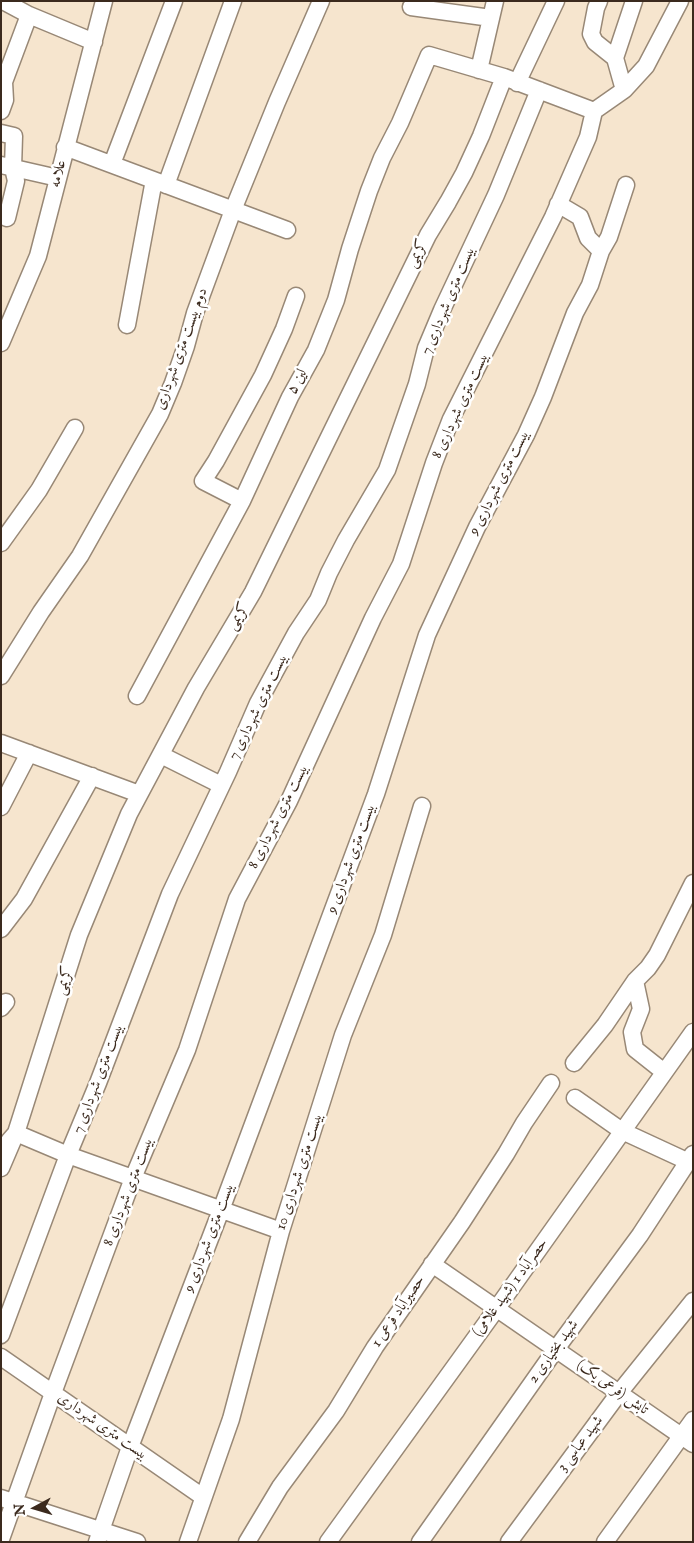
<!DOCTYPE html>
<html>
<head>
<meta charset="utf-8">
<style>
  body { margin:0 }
  #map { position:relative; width:694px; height:1543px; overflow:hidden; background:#f6e5ce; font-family:"IM FELL English",serif }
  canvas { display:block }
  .frame { position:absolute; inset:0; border:2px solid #3b2a1e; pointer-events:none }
  .north { position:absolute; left:10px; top:1483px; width:50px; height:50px; -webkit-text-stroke:4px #fff; paint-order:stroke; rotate:264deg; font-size:14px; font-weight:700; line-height:20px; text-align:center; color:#3b2a1e }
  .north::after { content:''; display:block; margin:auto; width:18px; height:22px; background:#3b2a1e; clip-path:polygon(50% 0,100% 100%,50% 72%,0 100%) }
</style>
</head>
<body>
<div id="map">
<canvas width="694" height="1543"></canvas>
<div class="frame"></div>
<div class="north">N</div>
</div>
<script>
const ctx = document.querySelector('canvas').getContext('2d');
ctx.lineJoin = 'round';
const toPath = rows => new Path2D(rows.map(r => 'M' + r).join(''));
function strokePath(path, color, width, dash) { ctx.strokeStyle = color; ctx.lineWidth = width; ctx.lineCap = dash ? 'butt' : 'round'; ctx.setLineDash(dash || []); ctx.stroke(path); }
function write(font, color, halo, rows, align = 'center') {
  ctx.font = font + ' "IM FELL English",Amiri,serif'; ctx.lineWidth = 5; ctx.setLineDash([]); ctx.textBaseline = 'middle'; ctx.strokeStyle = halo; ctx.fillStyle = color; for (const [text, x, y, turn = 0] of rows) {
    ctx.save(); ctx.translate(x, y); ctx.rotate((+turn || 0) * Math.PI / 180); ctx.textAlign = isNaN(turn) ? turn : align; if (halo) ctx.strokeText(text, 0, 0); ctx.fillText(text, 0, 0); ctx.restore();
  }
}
const minor = toPath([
  [3,1,29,15,94,42],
  [599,1,596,8,591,34,595,42,615,58],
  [411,7,491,18],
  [479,70,495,1],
  [517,83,556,1],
  [624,90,646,66,680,1],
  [1,111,5,100,4,82,29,15],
  [594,111,624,90,615,58,634,1],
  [1,133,14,136,13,168,16,181,7,218],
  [65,147,287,230],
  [112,164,174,1],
  [1,165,58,178],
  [166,185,233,1],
  [558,204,580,217,588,238,601,251],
  [127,325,154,180],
  [1,343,38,256,104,1],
  [242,501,203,481,216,461,263,375,284,329,296,296],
  [1,543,39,490,75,428],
  [1,676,41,612,80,556,160,414,173,383,186,346,195,313,233,210,277,102,321,1],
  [137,696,242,501,290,397,316,350,336,300,350,249,369,191,382,158,400,123,429,55,504,77,594,111],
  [1,743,139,794],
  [161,755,221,785],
  [1,807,29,753],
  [1,929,24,899,92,776],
  [635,981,641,1009,632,1032,635,1049,664,1072],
  [1,1008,6,1002],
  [574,1063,605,1025,635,981,648,968,657,955,693,883],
  [575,1098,622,1131,689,1162],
  [9,1141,16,1133,68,1155,281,1231],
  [1,1168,16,1133,79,935,129,814,196,688,253,592,428,235,448,202,464,173,481,136,504,77],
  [432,1264,693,1444],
  [1,1335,68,1155,98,1083,170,894,228,772,258,703,296,633,318,600,329,573,346,540,387,470,417,384,426,348,442,310,496,195,539,90],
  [1,1357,203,1497],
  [1,1498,137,1542],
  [1,1539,53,1393,133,1178,187,1050,237,899,289,801,373,618,401,564,434,463,451,419,553,217,588,137,594,111],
  [97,1542,130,1447,221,1210,376,794,427,635,477,527,526,435,543,397,575,313,590,285,601,251,609,237,626,185],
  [188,1542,231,1419,281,1231,343,1035,383,935,422,806],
  [247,1542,280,1487,336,1411,375,1347,462,1222,506,1154,524,1123,551,1083],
  [328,1542,497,1308,693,1032],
  [420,1542,556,1349,640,1235,693,1154],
  [509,1542,619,1393,693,1301],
  [605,1542,693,1420]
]);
const streetNames = [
  ["علامه",59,174,-76],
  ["کریمی",418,254,-64],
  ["بیست متری شهرداری 7",449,301,-67],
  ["دوم بیست متری شهرداری",182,349,-70],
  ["لین ۵",298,382,-62],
  ["بیست متری شهرداری 8",461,406,-65],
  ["بیست متری شهرداری 9",500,483,-63],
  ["کریمی",239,617,-59],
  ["بیست متری شهرداری 7",259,707,-64],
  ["بیست متری شهرداری 8",279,817,-63],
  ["بیست متری شهرداری 9",352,859,-70],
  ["کریمی",65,981,-73],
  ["بیست متری شهرداری 7",99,1079,-69],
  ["بیست متری شهرداری 10",300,1172,-72],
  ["بیست متری شهرداری 8",129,1192,-69],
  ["بیست متری شهرداری 9",210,1238,-69],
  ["حصرآباد 1 (شهید غلامی)",511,1288,-54],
  ["حصیرآباد فرعی 1",399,1312,-56],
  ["شهید بختیاری 2",554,1352,-54],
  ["تابش (فرعی یک)",612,1388,35],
  ["بیست متری شهرداری",102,1427,35],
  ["شهید عباسی 3",581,1444,-53]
];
strokePath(minor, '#988876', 19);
strokePath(minor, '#fff', 16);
write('15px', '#3b2a1e', '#fff', streetNames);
</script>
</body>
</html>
